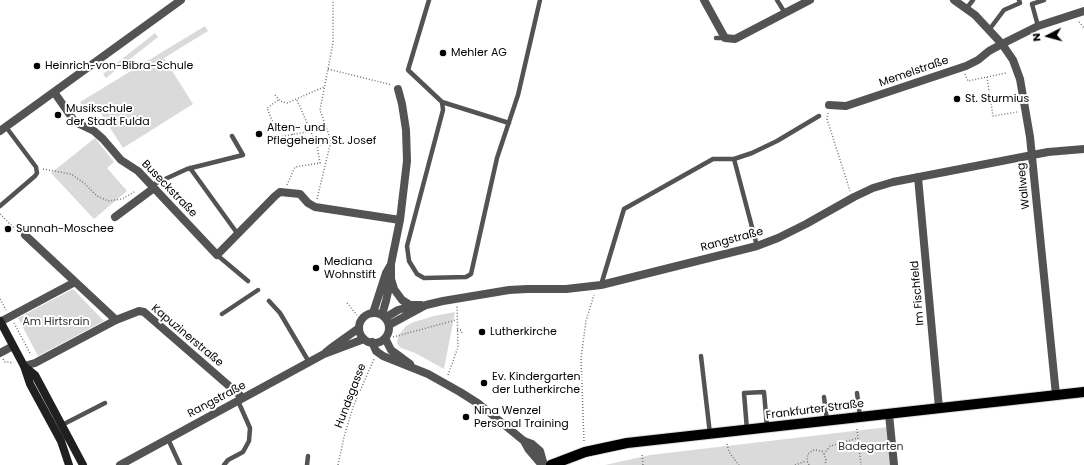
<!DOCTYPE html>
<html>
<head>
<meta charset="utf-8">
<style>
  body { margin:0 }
  #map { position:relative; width:1084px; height:465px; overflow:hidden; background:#fff; font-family:Poppins,sans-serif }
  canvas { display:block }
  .north { position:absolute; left:1028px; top:16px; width:40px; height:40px; -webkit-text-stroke:3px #fff; paint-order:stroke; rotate:264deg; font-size:11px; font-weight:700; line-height:16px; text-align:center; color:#000 }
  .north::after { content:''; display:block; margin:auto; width:14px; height:18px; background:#000; clip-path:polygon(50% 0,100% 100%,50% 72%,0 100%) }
</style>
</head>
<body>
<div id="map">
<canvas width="1084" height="465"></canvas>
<div class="north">N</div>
</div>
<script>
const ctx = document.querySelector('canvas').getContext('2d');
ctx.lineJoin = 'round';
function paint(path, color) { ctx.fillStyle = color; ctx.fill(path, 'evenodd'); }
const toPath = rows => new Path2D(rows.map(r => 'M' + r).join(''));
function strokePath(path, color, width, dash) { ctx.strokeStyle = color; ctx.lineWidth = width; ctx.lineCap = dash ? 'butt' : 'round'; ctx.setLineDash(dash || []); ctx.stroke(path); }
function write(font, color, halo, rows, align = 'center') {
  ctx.font = font + ' Poppins,sans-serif'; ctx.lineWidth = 4; ctx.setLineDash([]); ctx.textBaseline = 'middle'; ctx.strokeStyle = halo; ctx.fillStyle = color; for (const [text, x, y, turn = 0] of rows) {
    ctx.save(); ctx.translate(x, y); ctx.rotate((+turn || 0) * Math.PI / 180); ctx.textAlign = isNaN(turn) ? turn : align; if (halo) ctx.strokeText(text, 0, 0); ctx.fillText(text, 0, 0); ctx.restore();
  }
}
const green = toPath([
  [205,26,208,31,164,58,193,104,123,148,93,101,83,107,80,102],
  [155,33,158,37,106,78,103,74],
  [95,138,114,162,107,168,127,191,94,219,51,173],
  [73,289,104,321,38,356,18,318],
  [455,312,444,369,415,353,401,348,397,344,398,336,406,326,414,322,434,316],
  [888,427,892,465,605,465,650,455]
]);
const path = toPath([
  [1079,22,1084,28],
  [328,69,392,85],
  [965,74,968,81,987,77,993,116,1017,112],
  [987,77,1006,73],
  [275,95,280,101,287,103,324,87],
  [278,100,267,108,279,137,311,131],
  [297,100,317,146,330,143],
  [828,113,827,119,850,191],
  [266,132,275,127],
  [292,134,294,144],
  [43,169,71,174,84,183,97,196,108,201,122,199,134,192],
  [287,185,295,167,320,163,317,146],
  [317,199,331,141,320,110,333,43,333,0],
  [0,214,18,232],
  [0,299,6,310],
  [347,303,357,315],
  [14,323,31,355],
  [457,330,461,330,462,334],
  [393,337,456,320],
  [3,359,5,362,10,362,13,364],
  [448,375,458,347,457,306],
  [857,429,861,465],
  [584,441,581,358,586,321,594,295],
  [727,444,729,452,739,465],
  [824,454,830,446,858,438],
  [642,455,643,465],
  [338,465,344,437,353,407,374,359],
  [795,465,806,461],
  [809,465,807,461,808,454,813,450,816,450,822,451,824,454,826,460,825,465]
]);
const lane = toPath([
  [429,0,408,70,442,102,443,110,407,246,409,261,417,274,424,278,466,277,471,274,497,158,518,95,540,0],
  [777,0,785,13],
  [966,9,973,0],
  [1038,26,1032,4,1044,0],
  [989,30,1004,10,1020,3,1019,0],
  [716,38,725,38],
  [442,102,509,123],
  [734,159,757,246],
  [190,168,237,233],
  [152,185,187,169,243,155,232,136],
  [0,206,35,176,37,173,36,167,6,127],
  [217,255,248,281],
  [601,285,624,209,713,159,734,159,752,153,777,141,819,116],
  [269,301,280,313,309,362],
  [222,314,258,290],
  [701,356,710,434],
  [857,393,860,417],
  [824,397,827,421],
  [60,426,105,403],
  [747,430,744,393,764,392,767,427],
  [168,439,180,465],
  [224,465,228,460,243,452,249,441,250,428,238,401],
  [307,465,308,456]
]);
const street = toPath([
  [704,0,725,38,735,39,810,0],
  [954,0,975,15,1002,44,1013,60,1020,79,1030,137,1056,395],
  [54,92,75,122,94,131,103,139,121,160,138,171,217,255,275,196,280,192,300,194,308,203,315,207,400,220],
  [829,105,846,106,966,66,978,60,989,51,1002,44,1038,26,1084,11],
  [0,131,181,0],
  [918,177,939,408],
  [115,217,154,188],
  [25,235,116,320],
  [391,279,394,289,402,300,410,305,415,305],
  [373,313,386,273,390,266],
  '359 328a15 15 0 1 1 30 0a15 15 0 1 1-30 0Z',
  [382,315,386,301,391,278,391,264,400,220,407,161,406,130,402,104,398,89],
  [385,318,398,310,416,305,421,305],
  [0,322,75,282],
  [389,325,426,305,443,301,509,290,527,289,566,289,601,285,757,246,778,238,806,224,854,197,873,188,893,182,1048,152,1084,149],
  [385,338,391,350,410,364],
  [372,342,376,351,383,356,428,374,460,392,479,404,524,441,532,444,540,451,544,465],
  [326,352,331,348,359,328],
  [0,353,13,346],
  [24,366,35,363,116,320,139,311,144,312,243,398],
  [889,414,894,465],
  [524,441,529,450,542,465],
  [120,465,324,354,364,339]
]);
const secondary = toPath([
  [0,321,24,366,30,384,61,441,69,465],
  [24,366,35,375,83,465]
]);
const primary = toPath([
  [551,465,585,452,627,443,1084,392]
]);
const markers = [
  [443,53,4,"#000"],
  [37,66,4,"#000"],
  [957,99,4,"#000"],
  [58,115,4,"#000"],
  [259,134,4,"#000"],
  [8,229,4,"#000"],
  [316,268,4,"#000"],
  [482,332,4,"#000"],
  [484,383,4,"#000"],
  [466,417,4,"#000"]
];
const poiNames = [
  ["Mehler AG",451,53],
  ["Heinrich-von-Bibra-Schule",45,66],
  ["St. Sturmius",965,99],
  ["Musikschule",66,109],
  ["der Stadt Fulda",66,122],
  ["Alten- und",267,128],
  ["Pflegeheim St. Josef",267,141],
  ["Sunnah-Moschee",16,229],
  ["Mediana",324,262],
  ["Wohnstift",324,275],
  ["Lutherkirche",490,332],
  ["Ev. Kindergarten",492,377],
  ["der Lutherkirche",492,390],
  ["Nina Wenzel",474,411],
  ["Personal Training",474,424]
];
const streetNames = [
  ["Memelstraße",914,72,-19],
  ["Wallweg",1024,186,-96],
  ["Buseckstraße",169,189,46],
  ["Rangstraße",732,240,-15],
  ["Im Fischfeld",918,293,-95],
  ["Kapuzinerstraße",187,336,40],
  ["Hundsgasse",351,396,-69],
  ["Rangstraße",217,400,-28],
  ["Frankfurter Straße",815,410,-7]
];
const parkNames = [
  ["Am Hirtsrain",56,322],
  ["Badegarten",871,447]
];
paint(green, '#dadada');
strokePath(primary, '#dbdbdb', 12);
strokePath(path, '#757575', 1.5, [1, 2]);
strokePath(lane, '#535353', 4.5);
strokePath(street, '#535353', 8);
strokePath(secondary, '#202020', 8);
strokePath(primary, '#000', 10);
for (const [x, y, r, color] of markers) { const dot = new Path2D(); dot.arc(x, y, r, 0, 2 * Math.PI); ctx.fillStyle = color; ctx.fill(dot); strokePath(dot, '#fff', 1.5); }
write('11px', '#000', '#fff', poiNames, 'left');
write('11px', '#000', '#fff', streetNames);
write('11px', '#313131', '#fff', parkNames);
</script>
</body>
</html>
